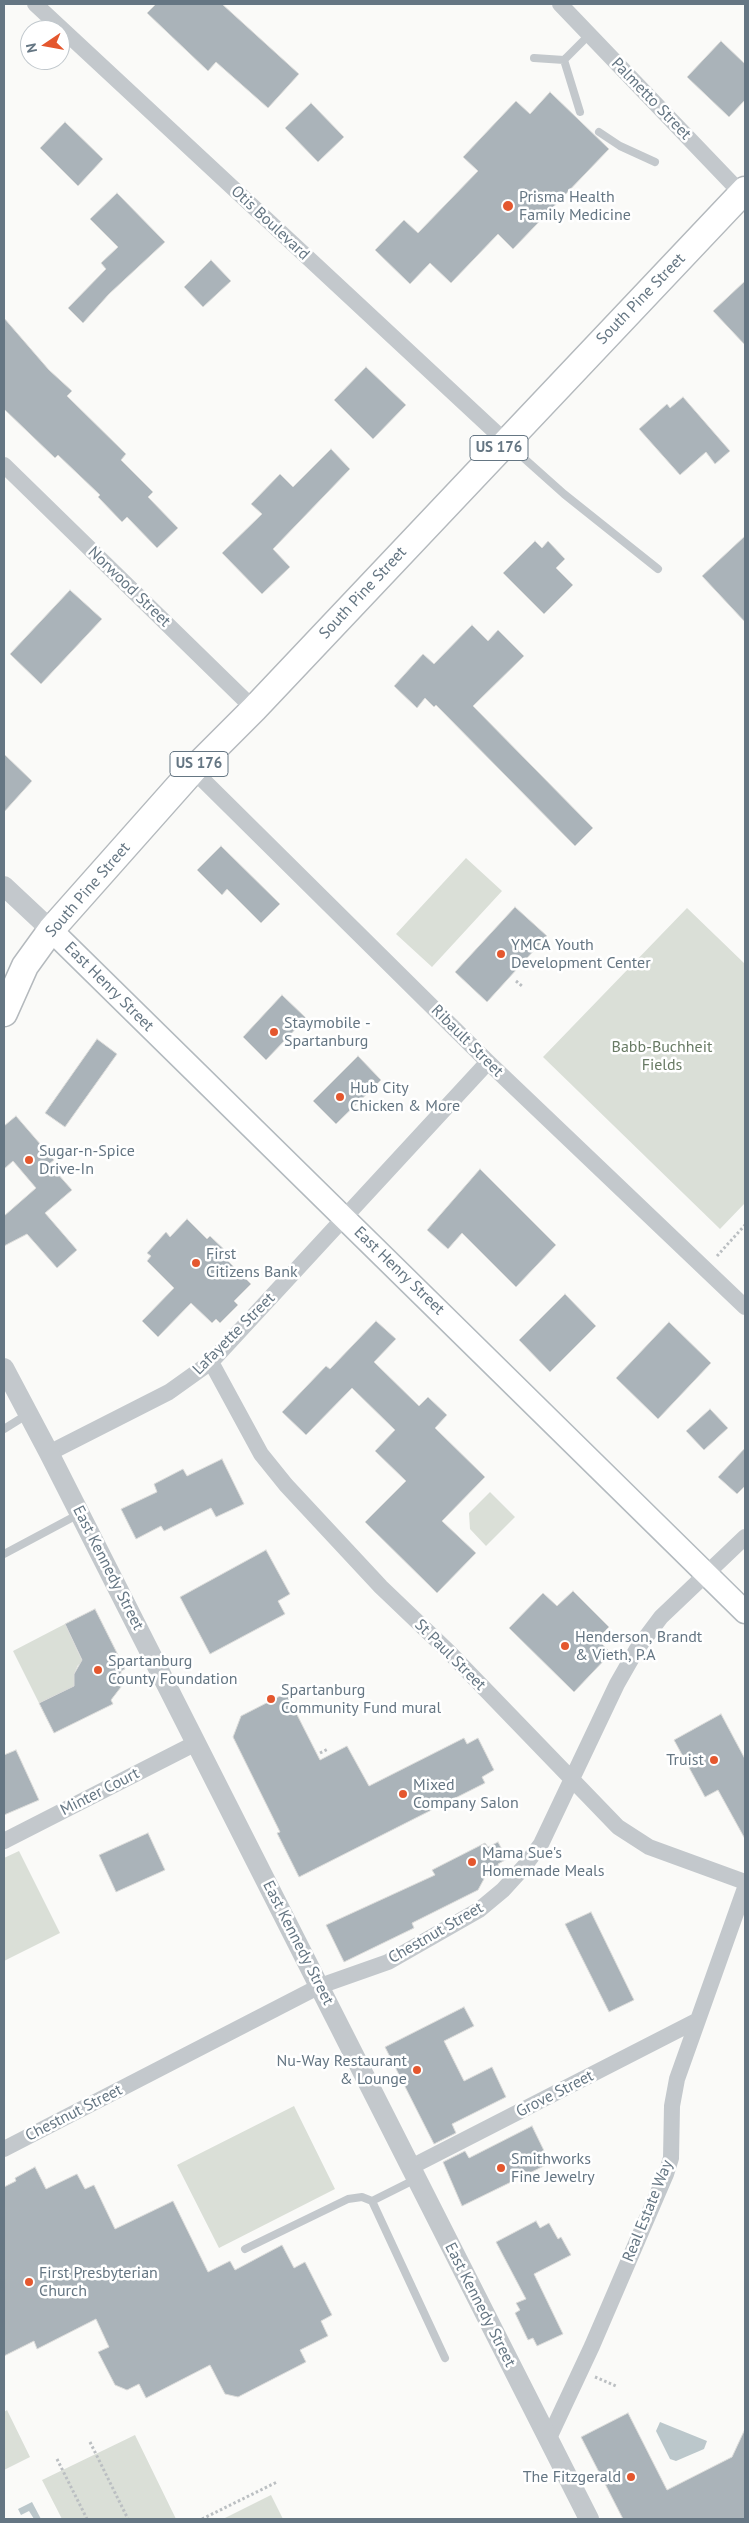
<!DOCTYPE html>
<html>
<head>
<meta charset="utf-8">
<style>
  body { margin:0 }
  #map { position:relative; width:749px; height:2523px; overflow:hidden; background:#fafaf8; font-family:"PT Sans",sans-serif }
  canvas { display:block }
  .frame { position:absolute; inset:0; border:5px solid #657683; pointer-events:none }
  .north { position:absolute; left:20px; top:20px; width:50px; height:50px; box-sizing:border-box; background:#fff; border:1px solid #c1c8cd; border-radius:50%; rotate:258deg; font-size:14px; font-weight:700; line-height:20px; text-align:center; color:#657683 }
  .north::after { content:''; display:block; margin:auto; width:18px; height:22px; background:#e4572e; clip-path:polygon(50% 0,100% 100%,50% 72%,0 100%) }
</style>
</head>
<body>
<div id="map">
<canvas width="749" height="2523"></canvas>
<div class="frame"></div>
<div class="north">N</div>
</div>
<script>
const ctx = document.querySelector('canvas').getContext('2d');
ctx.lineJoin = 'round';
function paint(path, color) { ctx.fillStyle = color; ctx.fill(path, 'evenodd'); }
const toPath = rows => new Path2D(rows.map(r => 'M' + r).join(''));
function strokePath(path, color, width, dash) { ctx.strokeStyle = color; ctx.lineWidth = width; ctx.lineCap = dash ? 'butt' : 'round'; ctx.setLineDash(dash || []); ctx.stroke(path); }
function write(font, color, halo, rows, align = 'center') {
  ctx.font = font + ' "PT Sans",sans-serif'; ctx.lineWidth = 5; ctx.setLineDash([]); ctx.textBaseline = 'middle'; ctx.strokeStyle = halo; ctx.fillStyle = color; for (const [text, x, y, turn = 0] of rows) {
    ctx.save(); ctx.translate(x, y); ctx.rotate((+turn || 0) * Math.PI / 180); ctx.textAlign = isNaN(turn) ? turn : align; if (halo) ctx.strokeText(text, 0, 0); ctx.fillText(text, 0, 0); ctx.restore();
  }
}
const green = toPath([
  [466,858,502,891,432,967,396,934],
  [687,908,745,964,745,1203,720,1229,543,1057],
  [490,1492,515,1517,486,1546,470,1529,469,1513],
  [65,1624,83,1663,78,1665,74,1674,77,1685,39,1703,13,1651],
  [19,1851,60,1933,4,1961,4,1858],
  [294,2106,335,2189,219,2248,177,2165],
  [7,2410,30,2457,4,2470,4,2412],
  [135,2435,176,2519,62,2519,42,2480],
  [271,2495,283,2519,223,2519]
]);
const water = toPath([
  [660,2422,707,2441,704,2449,676,2461,670,2459,656,2431],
  [32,2502,41,2519,34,2519,29,2511,21,2515,18,2509]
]);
const building = toPath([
  [156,4,222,4,299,74,268,108,216,62,208,71,147,13,156,4],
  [721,41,745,64,745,100,729,117,687,77,721,41],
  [550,92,609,149,513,249,498,234,451,283,430,263,410,284,375,250,404,220,418,233,478,171,463,157,516,101,530,114,550,92],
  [311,103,344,137,318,162,285,128,311,103],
  [65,122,103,159,78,186,40,148,65,122],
  [117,193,165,242,109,294,83,323,68,308,106,269,101,263,118,247,90,219,117,193],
  [211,260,231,281,203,307,184,287,211,260],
  [745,281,745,345,713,311,745,281],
  [4,318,49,370,72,391,67,396,126,454,121,460,153,492,148,497,178,528,157,548,127,517,122,522,98,497,100,495,58,455,55,458,4,409,4,318],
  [366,367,406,405,373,439,334,400,366,367],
  [683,397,730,451,715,464,706,452,680,475,639,429,667,404,670,408,683,397],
  [331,449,350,469,273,549,290,567,262,594,222,553,262,514,251,504,280,474,293,487,331,449],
  [745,536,745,622,702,576,745,536],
  [535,541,542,548,548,541,565,559,556,568,573,585,544,614,503,573,535,541],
  [70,590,102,619,41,684,10,654,70,590],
  [472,625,488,641,498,630,524,656,473,706,593,828,575,846,436,705,434,707,425,698,417,708,394,686,423,654,434,664,472,625],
  [4,754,32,781,4,812,4,754],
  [221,846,280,904,261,923,227,889,222,895,197,870,221,846],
  [515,907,547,936,487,1002,455,972,515,907],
  [282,995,306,1018,266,1060,243,1037,282,995],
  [97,1039,117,1054,65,1127,45,1113,97,1039],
  [358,1056,381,1080,336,1124,313,1101,358,1056],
  [16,1116,54,1160,49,1164,72,1190,45,1213,77,1250,57,1268,27,1234,4,1246,4,1216,36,1188,13,1161,4,1169,4,1126,16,1116],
  [480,1169,556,1245,516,1287,462,1233,448,1249,427,1230,480,1169],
  [187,1219,207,1239,210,1236,232,1257,228,1261,251,1284,234,1301,238,1305,220,1323,216,1319,212,1323,191,1303,158,1337,142,1321,174,1288,147,1261,151,1256,147,1253,166,1232,170,1237,187,1219],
  [565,1294,596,1326,550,1372,519,1340,565,1294],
  [376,1321,396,1339,374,1362,419,1406,428,1397,447,1415,435,1428,485,1477,442,1521,476,1553,437,1593,365,1522,406,1481,375,1451,395,1430,352,1388,306,1435,282,1412,326,1366,330,1369,376,1321],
  [669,1322,711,1363,658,1419,616,1378,669,1322],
  [710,1409,728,1428,704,1450,686,1431,710,1409],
  [745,1448,745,1486,737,1494,718,1477,745,1448],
  [222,1459,244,1504,216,1517,211,1508,164,1531,161,1526,136,1539,121,1509,157,1492,154,1484,183,1469,187,1476,222,1459],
  [266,1550,290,1594,278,1601,285,1614,210,1654,180,1597,266,1550],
  [573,1591,609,1627,597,1639,611,1653,574,1692,509,1628,543,1593,557,1606,573,1591],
  [95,1609,125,1669,121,1671,121,1687,111,1700,113,1704,54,1733,39,1703,74,1686,74,1674,82,1660,65,1624,95,1609],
  [286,1693,320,1760,347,1746,369,1786,464,1738,467,1744,478,1738,494,1770,482,1777,485,1783,299,1877,277,1833,280,1832,233,1737,241,1716,286,1693],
  [721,1714,745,1759,745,1839,718,1790,705,1797,674,1740,721,1714],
  [16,1750,39,1800,4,1815,4,1755,16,1750],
  [148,1833,165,1870,116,1892,99,1855,148,1833],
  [498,1842,507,1859,498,1864,500,1869,485,1877,478,1890,412,1923,414,1928,344,1962,326,1925,435,1875,432,1870,485,1843,488,1847,498,1842],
  [591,1912,634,2000,609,2012,565,1924,591,1912],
  [464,2007,474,2026,444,2041,464,2081,492,2067,506,2097,452,2124,456,2133,434,2144,385,2047,464,2007],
  [532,2126,550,2163,462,2206,443,2162,465,2151,469,2158,532,2126],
  [35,2167,46,2189,77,2174,85,2189,94,2185,115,2229,173,2201,208,2272,230,2261,235,2270,282,2245,294,2268,305,2262,332,2315,321,2321,328,2336,300,2350,306,2362,238,2397,225,2394,210,2365,146,2398,139,2384,127,2390,115,2385,98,2352,109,2347,96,2319,37,2349,34,2341,4,2356,4,2187,16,2181,15,2178,35,2167],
  [536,2221,540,2228,549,2223,558,2239,561,2237,571,2255,534,2274,563,2334,537,2346,533,2338,528,2340,515,2313,520,2310,516,2303,526,2299,496,2242,536,2221],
  [628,2413,667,2490,732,2457,745,2429,745,2519,623,2519,581,2437,628,2413]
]);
const path = toPath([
  [516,981,522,986],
  [717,1256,745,1225],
  [320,1753,328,1749],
  [595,2377,616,2386],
  [90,2442,128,2519],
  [57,2459,87,2519],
  [202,2519,277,2482]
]);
const service = toPath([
  [534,58,564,60,590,34],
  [564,60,580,112],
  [599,132,620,146,655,162],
  [508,444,564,494,658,569],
  [4,1429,28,1414],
  [4,1554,79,1514],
  [416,2179,372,2201,445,2358],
  [245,2249,348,2199,362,2197,372,2201]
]);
const minor = toPath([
  [35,4,505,441],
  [560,4,742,194],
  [4,465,254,709],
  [193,770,488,1062,745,1307],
  [211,1362,261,1454,286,1485,381,1587,449,1652,618,1827,649,1847,745,1882],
  [49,1453,169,1392,211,1362,488,1062],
  [4,1841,196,1743],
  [4,2149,320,1986,388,1962,479,1910,503,1890,523,1868,541,1844,617,1684,637,1649,661,1617,745,1537],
  [411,2167,698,2020],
  [548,2440,592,2346,666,2174,671,2158,672,2106,677,2079,745,1888]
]);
const tertiary = toPath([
  [4,886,51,930],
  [4,1368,49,1453,589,2519]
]);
const secondary = toPath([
  [51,930,745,1612]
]);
const trunk = toPath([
  [4,1013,25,966,51,930,193,770,254,709,745,190]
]);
const markers = [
  [508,206,6,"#e4572e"],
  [501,954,5,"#e4572e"],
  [274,1032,5,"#e4572e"],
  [340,1097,5,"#e4572e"],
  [29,1160,5,"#e4572e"],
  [196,1263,5,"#e4572e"],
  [565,1646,5,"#e4572e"],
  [98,1670,5,"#e4572e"],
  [271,1699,5,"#e4572e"],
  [714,1760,5,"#e4572e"],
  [403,1794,5,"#e4572e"],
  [472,1862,5,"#e4572e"],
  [417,2070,5,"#e4572e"],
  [501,2168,5,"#e4572e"],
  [29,2282,5,"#e4572e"],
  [631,2477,5,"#e4572e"]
];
const shields = [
  [499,448,58],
  [199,764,58]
];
const shieldNames = [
  ["US 176",499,448],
  ["US 176",199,764]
];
const streetNames = [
  ["Palmetto Street",651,99,46],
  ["Otis Boulevard",270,223,43],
  ["South Pine Street",641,299,-46],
  ["Norwood Street",129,587,44],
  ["South Pine Street",363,593,-47],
  ["South Pine Street",88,890,-49],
  ["East Henry Street",109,987,45],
  ["Ribault Street",467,1041,45],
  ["East Henry Street",399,1271,44],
  ["Lafayette Street",234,1334,-45],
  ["East Kennedy Street",108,1568,63],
  ["St Paul Street",450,1655,45],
  ["Minter Court",100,1792,-27],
  ["Chestnut Street",436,1933,-30],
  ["East Kennedy Street",298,1943,63],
  ["Grove Street",555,2094,-27],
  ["Chestnut Street",74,2113,-27],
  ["Real Estate Way",648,2211,-68],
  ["East Kennedy Street",480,2305,63]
];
const poiNames = [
  ["Prisma Health",519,197],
  ["Family Medicine",519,215],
  ["YMCA Youth",511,945],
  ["Development Center",511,963],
  ["Staymobile -",284,1023],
  ["Spartanburg",284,1041],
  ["Hub City",350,1088],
  ["Chicken & More",350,1106],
  ["Sugar-n-Spice",39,1151],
  ["Drive-In",39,1169],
  ["First",206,1254],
  ["Citizens Bank",206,1272],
  ["Henderson, Brandt",575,1637],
  ["& Vieth, P.A",575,1655],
  ["Spartanburg",108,1661],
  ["County Foundation",108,1679],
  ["Spartanburg",281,1690],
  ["Community Fund mural",281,1708],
  ["Truist",704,1760,"right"],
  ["Mixed",413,1785],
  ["Company Salon",413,1803],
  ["Mama Sue's",482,1853],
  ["Homemade Meals",482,1871],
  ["Nu-Way Restaurant",407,2061,"right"],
  ["& Lounge",407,2079,"right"],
  ["Smithworks",511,2159],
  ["Fine Jewelry",511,2177],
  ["First Presbyterian",39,2273],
  ["Church",39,2291],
  ["The Fitzgerald",621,2477,"right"]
];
const parkNames = [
  ["Babb-Buchheit",662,1047],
  ["Fields",662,1065]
];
paint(green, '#dadfd7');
paint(water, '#bbc7cb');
paint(building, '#aab3b9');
strokePath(building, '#dcdcda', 1);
strokePath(secondary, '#b3babf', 25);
strokePath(trunk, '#b4b9bd', 29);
strokePath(path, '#bbbfc2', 3, [2.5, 2.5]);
strokePath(service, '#c3c8cc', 8);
strokePath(minor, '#c3c8cc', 16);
strokePath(tertiary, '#c3c8cc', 20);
strokePath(secondary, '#fff', 22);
strokePath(trunk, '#fff', 26);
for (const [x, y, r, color] of markers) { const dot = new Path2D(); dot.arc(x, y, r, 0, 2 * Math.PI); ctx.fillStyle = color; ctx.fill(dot); strokePath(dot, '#fff', 2); }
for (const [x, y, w] of shields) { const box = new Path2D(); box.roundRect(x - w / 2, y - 12.5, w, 25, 4); ctx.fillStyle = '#fff'; ctx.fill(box); strokePath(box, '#657683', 1); }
write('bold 15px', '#657683', null, shieldNames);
write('16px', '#657683', '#fff', streetNames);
write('16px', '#657683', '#fff', poiNames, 'left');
write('16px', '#687a64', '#fff', parkNames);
</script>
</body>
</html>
